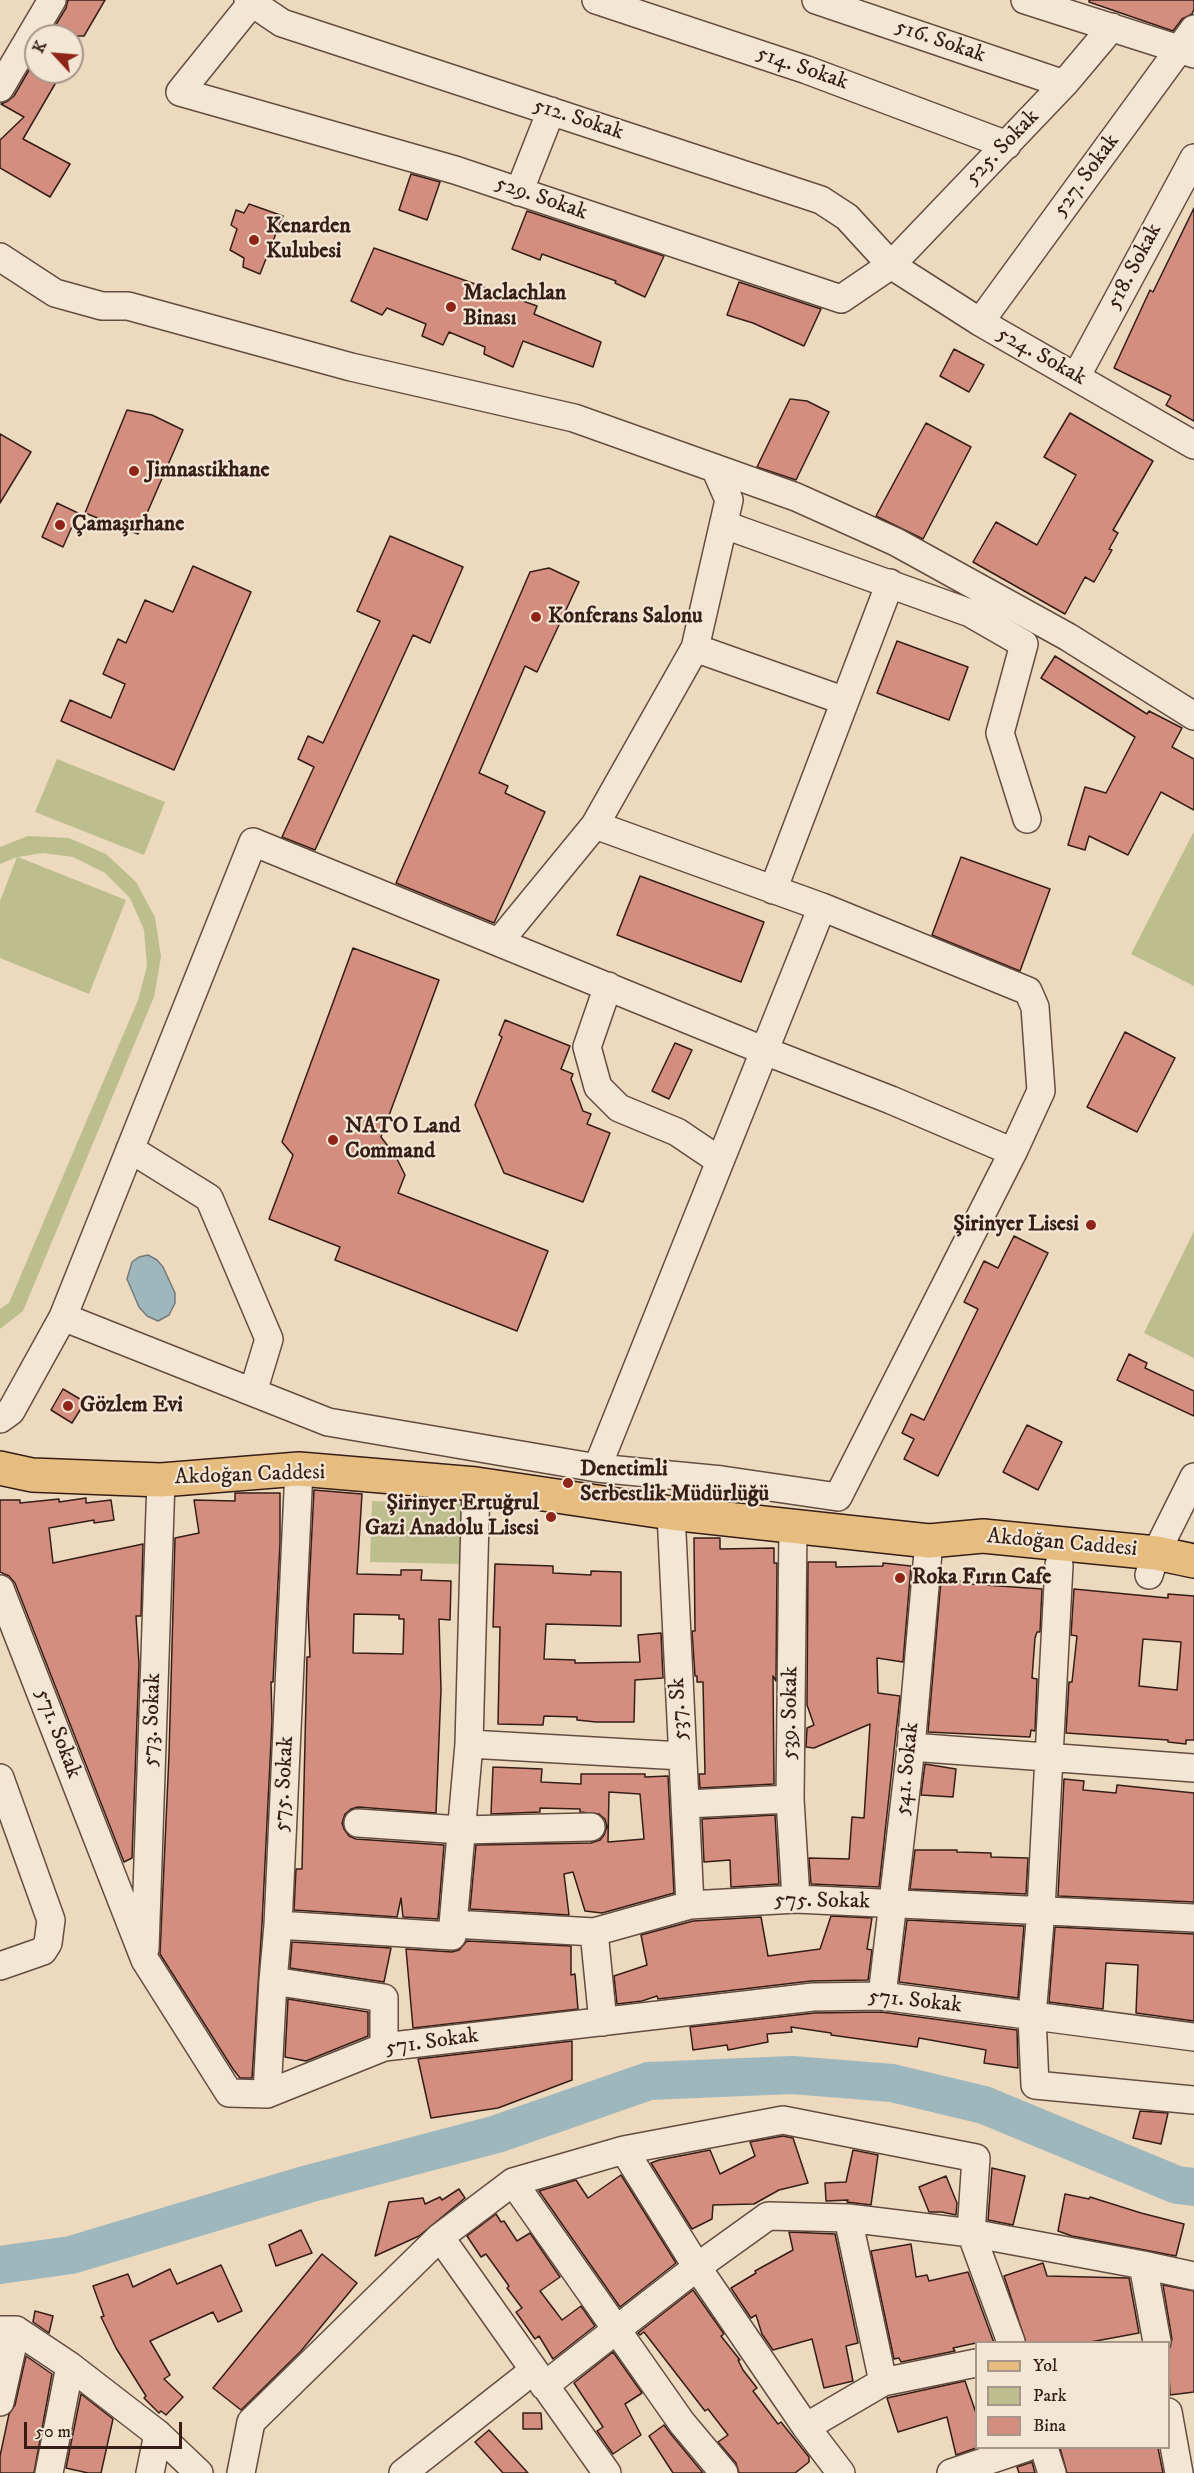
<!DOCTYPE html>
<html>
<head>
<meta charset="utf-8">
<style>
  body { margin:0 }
  #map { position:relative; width:1194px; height:2473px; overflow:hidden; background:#ecd9be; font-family:"IM FELL DW Pica",serif }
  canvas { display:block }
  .legend { position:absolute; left:975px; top:2341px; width:195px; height:108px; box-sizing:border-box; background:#f3e6d5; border:2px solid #a79689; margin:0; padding:8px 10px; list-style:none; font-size:18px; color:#361e16 }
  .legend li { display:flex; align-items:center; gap:12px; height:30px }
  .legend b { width:30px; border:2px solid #a79689 }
  .north { position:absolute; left:24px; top:24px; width:60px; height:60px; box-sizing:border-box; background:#f3e6d5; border:2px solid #a79689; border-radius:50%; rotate:296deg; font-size:16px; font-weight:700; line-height:24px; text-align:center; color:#361e16 }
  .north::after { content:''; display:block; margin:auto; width:21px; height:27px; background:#8f2418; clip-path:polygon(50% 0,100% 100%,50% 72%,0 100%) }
  .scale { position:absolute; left:24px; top:2422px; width:158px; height:27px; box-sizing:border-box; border:3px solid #361e16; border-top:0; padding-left:8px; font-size:18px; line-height:21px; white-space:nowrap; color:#361e16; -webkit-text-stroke:4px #f3e6d5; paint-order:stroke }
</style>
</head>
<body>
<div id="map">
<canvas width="1194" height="2473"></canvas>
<ul class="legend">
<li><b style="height:8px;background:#e6bc7f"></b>Yol</li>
<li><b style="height:16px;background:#bdbe8e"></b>Park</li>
<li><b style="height:16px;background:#d48e7f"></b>Bina</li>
</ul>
<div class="north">K</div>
<div class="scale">50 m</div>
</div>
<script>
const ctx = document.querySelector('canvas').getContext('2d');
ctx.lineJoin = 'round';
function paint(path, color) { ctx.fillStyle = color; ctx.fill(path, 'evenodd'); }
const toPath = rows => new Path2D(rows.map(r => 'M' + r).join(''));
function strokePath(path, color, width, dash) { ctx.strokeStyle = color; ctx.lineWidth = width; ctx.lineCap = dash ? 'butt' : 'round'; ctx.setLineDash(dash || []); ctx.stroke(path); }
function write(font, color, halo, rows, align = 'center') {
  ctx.font = font + ' "IM FELL DW Pica",serif'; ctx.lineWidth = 4.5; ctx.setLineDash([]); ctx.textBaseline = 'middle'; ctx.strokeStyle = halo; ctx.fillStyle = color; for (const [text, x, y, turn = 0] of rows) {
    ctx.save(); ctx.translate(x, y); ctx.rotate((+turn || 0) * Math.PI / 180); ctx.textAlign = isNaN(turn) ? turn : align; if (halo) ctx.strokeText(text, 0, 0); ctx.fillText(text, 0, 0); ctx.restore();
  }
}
const green = toPath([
  [57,759,165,802,144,855,35,812],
  [1193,833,1194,834,1194,986,1131,954],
  [28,836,69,838,106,854,136,882,155,917,161,957,154,997,23,1311,0,1329,0,1309,9,1303,138,1000,147,966,144,930,130,898,105,873,73,857,43,853,18,857,126,900,89,994,0,958,0,901,17,857,0,864,0,847],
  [1194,1231,1194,1358,1144,1333],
  [372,1501,461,1504,460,1564,370,1562]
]);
const water = toPath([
  [148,1255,157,1260,163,1267,175,1293,175,1303,169,1315,158,1321,147,1316,139,1307,127,1279,132,1262,139,1257,148,1255]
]);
const river = toPath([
  [0,2265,71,2255,308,2184,497,2134,649,2081,792,2075,892,2083,984,2105,1177,2185,1194,2187]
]);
const building = toPath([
  [68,0,105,0,84,36,49,36,66,8,68,0],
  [1089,0,1194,0,1194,9,1192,14,1182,19,1173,31,1089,2,1089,0],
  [36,58,36,72,62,72,23,139,70,164,50,197,0,168,0,140,24,117,1,104,8,101,14,96,36,58],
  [411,174,440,182,427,220,399,210,411,174],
  [249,204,283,216,260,274,243,267,244,258,230,250,237,229,231,225,236,210,244,213,249,204],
  [1194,208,1194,421,1166,405,1171,396,1114,368,1150,290,1153,292,1194,208],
  [527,211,664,256,645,297,615,283,616,281,542,254,540,260,512,249,527,211],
  [374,248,537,306,534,314,601,342,593,367,523,341,513,367,484,354,485,347,449,332,443,345,422,336,426,324,387,308,382,315,351,301,374,248],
  [739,282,821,309,804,346,753,323,727,315,739,282],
  [954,349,984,365,969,392,940,376,954,349],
  [790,399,807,401,829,412,796,480,757,467,790,399],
  [127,410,152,415,183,430,138,534,85,513,127,410],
  [1070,413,1153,461,1113,530,1118,533,1109,549,1112,550,1094,582,1085,577,1065,614,973,562,996,522,1037,545,1076,475,1044,457,1070,413],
  [926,423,971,447,923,539,876,516,926,423],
  [0,434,31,452,0,503,0,434],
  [57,503,78,513,63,547,42,537,57,503],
  [390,536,463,567,430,643,413,635,315,850,282,837,314,767,298,759,308,736,323,743,380,621,357,611,390,536],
  [193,566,251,592,174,770,61,721,70,700,111,718,125,684,103,674,118,639,126,643,145,600,173,612,193,566],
  [549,568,579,582,537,672,525,666,479,773,508,786,505,793,545,812,494,923,396,883,530,572,549,568],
  [897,641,968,667,949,720,877,693,897,641],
  [1055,656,1147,714,1149,711,1182,728,1172,747,1194,759,1194,810,1161,792,1128,855,1089,836,1085,850,1068,845,1085,787,1106,793,1135,737,1041,678,1055,656],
  [961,857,1050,889,1020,971,932,935,961,857],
  [640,876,764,922,741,982,617,935,640,876],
  [353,948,439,980,381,1137,395,1155,405,1175,398,1193,548,1251,517,1331,335,1260,340,1247,269,1219,293,1155,282,1142,353,948],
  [505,1020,570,1046,561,1069,573,1074,571,1079,583,1111,591,1114,587,1124,610,1133,583,1202,504,1173,475,1105,502,1037,499,1035,505,1020],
  [1125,1032,1175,1058,1137,1132,1087,1107,1125,1032],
  [675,1043,692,1050,669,1099,652,1091,675,1043],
  [1014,1236,1048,1253,938,1476,904,1459,914,1439,902,1433,911,1414,924,1420,978,1309,964,1302,984,1261,998,1268,1014,1236],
  [1129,1354,1147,1363,1145,1368,1194,1391,1194,1416,1117,1380,1129,1354],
  [63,1389,85,1402,72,1423,51,1410,63,1389],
  [1027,1425,1062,1442,1038,1490,1003,1472,1027,1425],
  [314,1490,362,1494,357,1574,401,1575,401,1570,422,1570,421,1580,451,1581,450,1620,439,1619,441,1690,436,1813,358,1807,351,1809,345,1814,342,1823,344,1829,349,1836,356,1839,444,1845,438,1919,403,1917,401,1898,397,1917,294,1910,296,1869,302,1869,307,1657,310,1657,308,1608,314,1490],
  [354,1614,399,1615,399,1619,404,1619,403,1654,353,1653,354,1614],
  [235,1493,280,1493,280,1543,273,1682,271,1682,272,1721,262,1924,252,2078,240,2078,233,2069,160,1954,169,1755,175,1538,199,1533,194,1500,235,1501,235,1493],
  [86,1498,86,1503,111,1500,114,1520,94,1523,94,1520,49,1528,53,1563,143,1544,141,1616,136,1616,139,1664,132,1858,124,1862,15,1583,9,1576,0,1572,0,1500,20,1500,20,1503,59,1499,59,1502,86,1498],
  [694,1538,720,1538,720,1549,774,1548,774,1563,777,1563,776,1681,773,1676,774,1784,700,1788,699,1774,705,1774,703,1682,697,1682,697,1676,695,1676,692,1631,695,1631,694,1538],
  [808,1562,836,1562,836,1567,883,1566,883,1563,911,1566,903,1662,877,1658,878,1693,900,1696,879,1887,811,1884,809,1858,849,1859,852,1817,864,1818,870,1724,814,1748,806,1747,807,1728,814,1725,807,1705,808,1562],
  [495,1564,553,1566,553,1573,591,1575,591,1571,621,1572,621,1626,546,1624,544,1659,575,1660,575,1663,640,1662,638,1635,661,1633,663,1678,635,1680,634,1722,596,1722,577,1720,577,1717,544,1716,543,1725,498,1724,500,1627,493,1627,495,1564],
  [941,1580,971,1582,971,1584,1042,1589,1040,1632,1037,1632,1035,1638,1032,1678,1037,1679,1035,1731,1031,1730,1030,1737,928,1732,941,1580],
  [1074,1589,1168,1598,1168,1594,1194,1596,1194,1740,1186,1740,1186,1744,1168,1742,1168,1740,1066,1733,1069,1682,1072,1682,1077,1636,1071,1635,1074,1589],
  [1143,1639,1181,1642,1177,1690,1139,1686,1143,1639],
  [925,1764,956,1769,953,1797,921,1795,925,1764],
  [493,1767,542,1769,541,1782,581,1784,581,1774,645,1774,645,1777,668,1776,674,1893,602,1913,585,1911,573,1872,564,1874,569,1915,470,1909,476,1845,591,1843,600,1840,604,1835,607,1827,605,1819,599,1814,580,1812,580,1809,540,1808,540,1812,491,1814,493,1767],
  [609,1792,640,1794,644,1839,608,1842,609,1792],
  [1064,1779,1084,1781,1083,1790,1116,1793,1117,1785,1194,1793,1194,1902,1058,1896,1064,1779],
  [775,1815,779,1884,731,1887,730,1860,704,1862,702,1819,775,1815],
  [915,1850,957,1850,957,1852,991,1853,991,1857,1028,1858,1026,1894,910,1889,915,1850],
  [831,1916,872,1918,867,1949,872,1950,868,1980,811,1981,658,1999,657,1996,642,2001,617,2004,614,1976,647,1965,641,1935,693,1921,761,1917,768,1956,820,1949,831,1916],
  [907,1920,1024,1926,1018,1998,899,1982,907,1920],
  [1055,1927,1194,1934,1194,2021,1136,2013,1138,1965,1106,1963,1103,2009,1049,2002,1055,1927],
  [467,1941,571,1946,571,1975,575,1974,578,2009,413,2028,406,1949,452,1952,459,1950,467,1941],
  [292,1942,391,1948,384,1982,290,1968,292,1942],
  [288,1999,368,2012,368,2036,306,2061,285,2057,288,1999],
  [881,2012,1017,2030,1018,2068,984,2063,986,2050,919,2038,917,2047,831,2035,831,2033,791,2027,792,2032,767,2034,768,2042,728,2050,727,2045,693,2050,690,2027,814,2013,881,2012],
  [572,2041,572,2080,498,2108,431,2118,418,2059,572,2041],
  [1140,2111,1168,2113,1161,2144,1133,2138,1140,2111],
  [783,2136,793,2138,808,2183,779,2190,754,2204,713,2205,712,2219,692,2229,651,2163,659,2160,710,2150,720,2174,755,2156,750,2142,783,2136],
  [853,2150,878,2155,871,2205,847,2202,848,2200,826,2201,825,2183,846,2182,853,2150],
  [992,2168,1025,2176,1013,2225,988,2220,992,2168],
  [621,2175,676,2263,620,2307,539,2191,576,2180,588,2198,621,2175],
  [946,2176,957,2203,956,2215,942,2212,929,2212,919,2187,946,2176],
  [459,2189,465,2198,419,2236,375,2256,389,2202,423,2198,425,2204,440,2197,442,2200,459,2189],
  [1065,2194,1089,2199,1090,2197,1141,2213,1184,2224,1176,2256,1072,2236,1058,2231,1065,2194],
  [496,2214,501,2222,504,2221,517,2241,530,2233,560,2277,540,2291,562,2320,581,2306,595,2326,553,2359,539,2336,535,2339,516,2312,522,2308,507,2288,509,2286,486,2254,481,2257,467,2236,496,2214],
  [301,2230,312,2253,276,2266,269,2245,301,2230],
  [789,2232,835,2234,858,2343,846,2346,853,2381,824,2388,812,2339,773,2350,762,2334,756,2315,751,2318,731,2288,756,2273,755,2271,793,2250,789,2232],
  [911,2244,916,2277,927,2275,929,2281,968,2272,994,2343,976,2343,953,2348,955,2351,901,2362,899,2358,894,2359,871,2251,911,2244],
  [322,2254,357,2283,301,2351,241,2410,213,2388,322,2254],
  [1043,2263,1047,2276,1129,2278,1139,2333,1085,2343,1026,2343,1004,2276,1043,2263],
  [221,2265,242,2311,218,2322,213,2312,150,2341,170,2375,164,2379,183,2397,166,2415,161,2411,159,2413,144,2398,146,2396,116,2348,101,2317,104,2316,93,2286,128,2274,133,2287,170,2269,177,2284,221,2265],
  [1163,2285,1194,2291,1194,2392,1170,2395,1168,2352,1172,2339,1163,2285],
  [693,2290,724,2334,721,2336,740,2360,738,2360,743,2370,757,2388,753,2391,778,2424,781,2422,809,2457,809,2462,795,2473,739,2473,736,2463,718,2442,728,2435,708,2409,705,2411,644,2332,640,2335,638,2333,693,2290],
  [35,2311,53,2316,49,2333,33,2322,35,2311],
  [613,2352,642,2393,625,2404,641,2435,613,2454,597,2431,603,2427,574,2383,613,2352],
  [26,2356,52,2374,34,2473,0,2473,0,2456,9,2414,15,2405,26,2356],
  [965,2381,976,2413,976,2448,956,2455,947,2417,898,2432,887,2398,965,2381],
  [81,2394,113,2419,101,2473,88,2473,66,2468,81,2394],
  [523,2413,541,2413,542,2429,523,2429,523,2413],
  [664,2425,670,2433,703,2473,673,2473,649,2436,664,2425],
  [489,2430,528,2473,503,2473,475,2442,489,2430],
  [1060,2448,1158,2448,1163,2473,1067,2473,1060,2448],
  [1032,2462,1035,2473,1019,2473,1017,2467,1032,2462]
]);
const minor = toPath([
  [248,0,282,23,821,200,847,217,891,265,980,322,1194,445],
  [254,0,180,92,455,170,841,299,891,265,1064,84,1112,27],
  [596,0,807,70,1007,145],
  [816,0,1064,84],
  [1025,0,1194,54],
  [0,88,52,0],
  [519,192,551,111],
  [0,257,55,293,102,306,128,306,351,367,574,418,796,497,896,542,1068,637,1194,716],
  [980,322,1194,29],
  [1076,377,1194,158],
  [725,525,970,613,1024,644,1000,733,1027,819],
  [695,648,845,701],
  [595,825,822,907,1028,991,1035,1007,1041,1091,1013,1152,838,1497,722,1480,597,1468,328,1422,63,1317,253,842,765,1051,891,1100,1013,1152],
  [773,890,890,583],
  [499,942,595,825,695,648,729,500,715,468],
  [608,986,587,1047,598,1087,619,1108,677,1132,720,1161],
  [130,1149,209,1198,269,1339,253,1392],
  [0,1419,11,1411,63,1317],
  [597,1468,822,907],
  [299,1469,278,1925,452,1936,469,1744,476,1484],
  [671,1513,690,1905],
  [793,1526,790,1799,796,1899],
  [1059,1565,1041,1910,1032,2016,1035,2085,1194,2100],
  [1149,1575,1156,1553,1194,1477],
  [0,1589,145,1960,229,2093,267,2094,384,2047,813,1997,882,1996,1194,2037],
  [469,1744,682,1756],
  [911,1747,1194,1768],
  [0,1778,51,1920,48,1943,43,1951,0,1966],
  [686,1804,790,1799],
  [358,1823,461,1830,591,1827],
  [453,1924,594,1932,690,1905,796,1899,1194,1918],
  [594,1932,603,2022],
  [145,1949,161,1480],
  [273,1981,384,1998,384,2047],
  [882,1996,911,1747,929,1541],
  [267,2094,273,1981,278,1925],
  [624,2150,697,2267,806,2427,841,2473],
  [513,2182,682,2423,724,2473],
  [440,2237,534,2370],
  [1143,2265,1194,2276],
  [0,2330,16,2330,70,2366,158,2434,199,2473],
  [883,2382,976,2363],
  [544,2386,697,2267,768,2216,848,2218,971,2233,1143,2265,1157,2342],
  [0,2402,16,2330],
  [1168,2412,1179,2473],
  [806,2427,883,2382,848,2218],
  [1044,2448,1052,2473],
  [49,2473,70,2366],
  [150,2473,158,2434],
  [241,2473,251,2422,440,2237,513,2182,624,2150,783,2120,976,2158,971,2233,1011,2342],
  [403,2473,534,2370,607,2473],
  [951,2473,1025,2448]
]);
const major = toPath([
  [0,1468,32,1475,161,1480,299,1469,476,1484,671,1513,929,1541,983,1536,1156,1553,1194,1561]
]);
const markers = [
  [254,240,6,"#8f2418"],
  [451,307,6,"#8f2418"],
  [134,471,6,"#8f2418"],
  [60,525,6,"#8f2418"],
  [536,617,6,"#8f2418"],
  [333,1140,6,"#8f2418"],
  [1091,1225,6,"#8f2418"],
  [68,1406,6,"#8f2418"],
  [568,1483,6,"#8f2418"],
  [551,1517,6,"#8f2418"],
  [900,1578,6,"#8f2418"]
];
const streetNames = [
  ["516. Sokak",940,42,19],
  ["514. Sokak",802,69,19],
  ["512. Sokak",578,120,18],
  ["525. Sokak",1003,148,-46],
  ["527. Sokak",1087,176,-54],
  ["529. Sokak",541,199,19],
  ["518. Sokak",1135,267,-62],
  ["524. Sokak",1041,357,29],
  ["Akdoğan Caddesi",250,1476,-2],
  ["Akdoğan Caddesi",1062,1544,5],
  ["537. Sk",680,1709,-93],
  ["539. Sokak",791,1713,-89],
  ["573. Sokak",153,1720,-88],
  ["571. Sokak",57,1734,69],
  ["541. Sokak",908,1769,-84],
  ["575. Sokak",285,1784,-87],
  ["575. Sokak",822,1902,1],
  ["571. Sokak",915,2002,6],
  ["571. Sokak",432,2043,-8]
];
const poiNames = [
  ["Kenarden",266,227],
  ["Kulubesi",266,252],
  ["Maclachlan",463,294],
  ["Binası",463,319],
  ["Jimnastikhane",146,471],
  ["Çamaşırhane",72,525],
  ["Konferans Salonu",548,617],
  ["NATO Land",345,1127],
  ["Command",345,1152],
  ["Şirinyer Lisesi",1079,1225,"right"],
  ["Gözlem Evi",80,1406],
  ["Denetimli",580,1470],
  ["Serbestlik Müdürlüğü",580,1495],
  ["Şirinyer Ertuğrul",539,1504,"right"],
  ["Gazi Anadolu Lisesi",539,1529,"right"],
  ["Roka Fırın Cafe",912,1578]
];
paint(green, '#bdbe8e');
paint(water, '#9eb7bd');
strokePath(water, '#747a7a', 1.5);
strokePath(river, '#9eb7bd', 38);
paint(building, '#d48e7f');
strokePath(building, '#361e16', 1.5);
strokePath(minor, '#644d40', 30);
strokePath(major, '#361e16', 36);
strokePath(minor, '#f3e6d5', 27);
strokePath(major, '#e6bc7f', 33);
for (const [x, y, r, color] of markers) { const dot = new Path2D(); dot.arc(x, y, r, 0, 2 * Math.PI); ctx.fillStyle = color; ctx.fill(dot); strokePath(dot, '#f3e6d5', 2); }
write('22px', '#361e16', '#f3e6d5', streetNames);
write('bold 22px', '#361e16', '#f3e6d5', poiNames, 'left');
</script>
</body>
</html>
